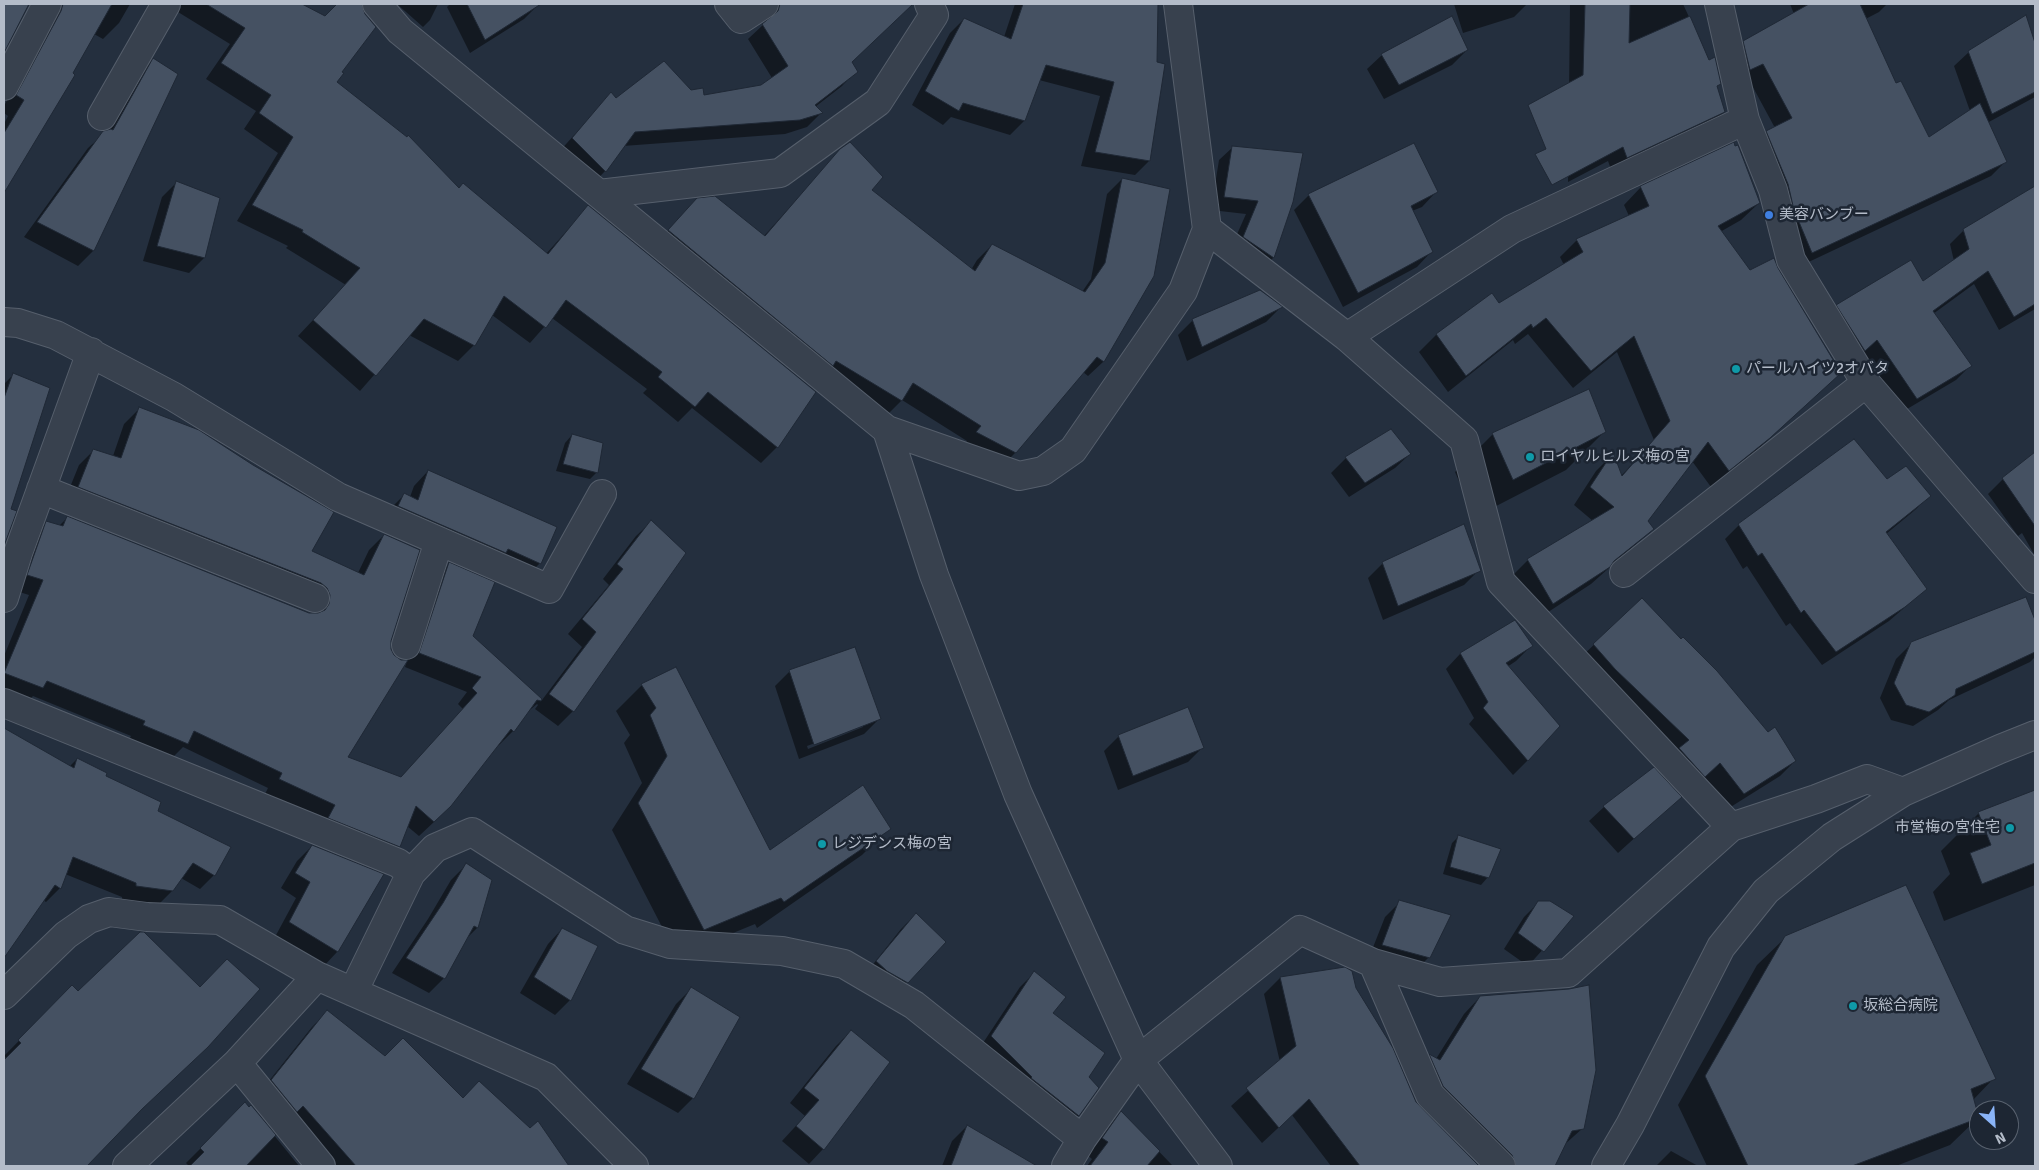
<!DOCTYPE html>
<html>
<head>
<meta charset="utf-8">
<style>
  body { margin:0 }
  #map { position:relative; width:2039px; height:1170px; overflow:hidden; background:#242f3e; font-family:Signika,sans-serif }
  canvas { display:block }
  .frame { position:absolute; inset:0; border:5px solid #b4bcc9; pointer-events:none }
  .north { position:absolute; left:1969px; top:1100px; width:50px; height:50px; box-sizing:border-box; background:#1d2633; border:1px solid #59626f; border-radius:50%; rotate:154deg; font-size:14px; font-weight:700; line-height:20px; text-align:center; color:#b4bcc9 }
  .north::after { content:''; display:block; margin:auto; width:18px; height:22px; background:#8ab4f8; clip-path:polygon(50% 0,100% 100%,50% 72%,0 100%) }
</style>
</head>
<body>
<div id="map">
<canvas width="2039" height="1170"></canvas>
<div class="frame"></div>
<div class="north">N</div>
</div>
<script>
const ctx = document.querySelector('canvas').getContext('2d');
ctx.lineJoin = 'round';
function paint(path, color) { ctx.fillStyle = color; ctx.fill(path, 'evenodd'); }
const toPath = rows => new Path2D(rows.map(r => 'M' + r).join(''));
function strokePath(path, color, width, dash) { ctx.strokeStyle = color; ctx.lineWidth = width; ctx.lineCap = dash ? 'butt' : 'round'; ctx.setLineDash(dash || []); ctx.stroke(path); }
function write(font, color, halo, rows, align = 'center') {
  ctx.font = font + ' Signika,"Noto Sans JP",sans-serif'; ctx.lineWidth = 5; ctx.setLineDash([]); ctx.textBaseline = 'middle'; ctx.strokeStyle = halo; ctx.fillStyle = color; for (const [text, x, y, turn = 0] of rows) {
    ctx.save(); ctx.translate(x, y); ctx.rotate((+turn || 0) * Math.PI / 180); ctx.textAlign = isNaN(turn) ? turn : align; if (halo) ctx.strokeText(text, 0, 0); ctx.fillText(text, 0, 0); ctx.restore();
  }
}
const shadow = toPath([
  [4,4,130,4,119,23,103,39,94,34,71,74,73,75,4,191,4,124,8,116,4,113,4,106,45,28,39,6,30,4,28,5,16,27,4,39],
  [165,4,300,4,325,17,339,4,350,4,375,27,340,72,335,83,459,189,546,254,588,207,814,392,777,447,761,463,692,408,678,422,643,393,647,389,552,318,530,343,492,315,474,345,458,361,409,335,360,391,298,336,346,285,286,248,288,246,237,221,278,153,244,129,256,111,206,79,230,44],
  [397,4,438,4,430,20,423,27],
  [450,4,539,4,524,19,470,53,447,7],
  [779,4,904,4,906,8,850,62,856,71,842,86,815,107,821,113,807,127,785,134,623,146,605,171,591,186,558,153,611,94,616,99,690,91,703,97,762,86,772,78,748,39,764,24,765,17],
  [1015,4,1157,4,1155,62,1149,161,1135,175,1081,166,1100,96,1039,80,1024,121,1010,135,951,117,943,125,912,105,950,33,964,19,1004,37],
  [1454,4,1527,4,1514,17,1463,33],
  [1570,4,1683,4,1720,84,1716,87,1724,112,1709,127,1612,172,1608,161,1568,182],
  [1790,4,1838,4,1840,15,1842,4,1887,4,1879,12,1852,26,1895,85,1929,138,1970,111,1954,66,1969,52,2025,16,2035,48,2035,97,1987,123,2005,162,1991,176,1798,267,1753,146,1767,132,1775,128,1748,78,1730,56,1744,42,1794,14],
  [1467,50,1452,65,1384,99,1367,69,1382,55],
  [153,60,176,75,93,251,78,266,24,237,88,148,107,131,138,75],
  [1413,145,1436,192,1422,207,1412,211,1431,252,1417,267,1343,307,1294,210,1308,196],
  [1233,147,1291,204,1273,258,1260,271,1230,250,1246,214,1211,210,1219,160],
  [841,150,870,190,971,270,977,260,992,245,1082,292,1091,279,1107,194,1122,179,1153,275,1103,362,1088,376,1083,372,1015,453,1000,468,963,447,967,441,902,400,887,415,654,246,682,215,764,236],
  [177,182,218,199,204,258,189,273,143,261,162,197],
  [1641,187,1759,203,1741,220,1720,232,1749,272,1777,269,1840,373,1752,455,1711,487,1692,461,1646,521,1653,529,1591,584,1536,620,1511,577,1528,560,1593,521,1574,505,1596,471,1613,454,1621,476,1654,440,1617,352,1573,388,1528,334,1515,344,1513,340,1448,392,1419,352,1436,335,1492,295,1499,304,1564,265,1560,257,1577,240,1629,216,1624,205],
  [2035,188,2035,309,1999,330,1974,284,1933,314,1970,366,1956,380,1902,412,1823,320,1837,306,1922,282,1954,261,1950,244,1964,230],
  [1281,307,1266,322,1187,361,1178,335,1193,320],
  [14,374,9,509,15,512,4,544,4,384],
  [139,409,311,552,358,573,369,550,384,535,346,758,400,778,463,709,458,704,467,692,405,667,434,579,449,564,472,636,542,700,582,647,568,634,609,585,603,579,636,536,651,522,573,711,558,726,535,709,538,705,537,704,524,715,513,731,498,746,497,744,435,821,419,836,407,826,399,846,384,861,265,794,268,788,183,747,172,758,129,740,131,736,33,696,27,702,4,693,4,656,29,595,13,590,32,537,47,522,59,526,67,518,309,614,316,615,316,611,64,502,79,465,94,450,113,456,124,424],
  [1604,432,1566,470,1475,517,1455,472,1493,434],
  [572,435,597,472,590,479,556,471,565,443],
  [2035,453,2035,556,2022,533,2018,536,1988,494,2003,479],
  [1410,454,1395,468,1349,497,1331,473,1346,458],
  [428,471,540,563,526,577,390,509,404,495,410,497,414,486],
  [1887,481,1929,496,1915,510,1886,534,1926,589,1889,621,1822,665,1790,623,1786,626,1747,566,1743,569,1725,539,1739,525],
  [1383,563,1479,570,1464,585,1383,620,1368,578],
  [1642,599,1795,761,1780,776,1729,808,1704,777,1689,790,1579,659],
  [2033,617,2035,623,2035,657,2030,662,1949,700,1938,710,1913,726,1891,720,1880,698,1896,659,1912,643],
  [1515,622,1531,646,1516,661,1507,667,1528,760,1513,775,1469,724,1474,718,1446,669,1460,654],
  [790,671,879,719,864,734,799,759,775,686],
  [863,725,863,727,808,749,807,746],
  [642,685,769,851,889,828,862,855,757,928,755,924,677,956,612,830,642,783,624,743,630,735,616,711],
  [4,729,69,767,77,759,156,812,229,847,214,875,200,889,181,878,172,891,158,905,122,900,122,897,65,874,60,888,46,902,43,900,22,929,4,949],
  [1119,736,1203,747,1188,762,1118,790,1104,751],
  [2035,791,2035,885,1944,921,1933,892,1950,874,1941,851,1979,813],
  [1680,797,1618,853,1589,821,1604,807],
  [1459,836,1488,877,1481,885,1443,874,1452,843],
  [312,846,382,875,337,952,323,967,275,937,296,898,281,888,297,861],
  [466,865,491,881,477,928,466,939,444,978,429,993,392,973,428,919,451,880],
  [1400,902,1429,957,1414,972,1368,960,1385,917],
  [1539,902,1572,917,1528,966,1504,949,1524,917],
  [916,914,944,942,892,997,863,977,901,929],
  [562,929,570,1000,555,1015,520,993,548,944],
  [1786,937,1994,1078,1973,1100,1979,1117,1950,1145,1896,1166,1707,1166,1678,1105,1757,965],
  [1345,969,1418,1106,1477,1166,1331,1166,1292,1115,1262,1143,1231,1106,1280,1062,1264,994,1280,978],
  [1034,973,1052,1013,1087,1077,1098,1088,1078,1116,1063,1130,977,1052,1020,987],
  [72,987,134,1116,86,1166,4,1166,4,1062,7,1059,4,1056],
  [691,989,693,1098,678,1113,627,1084,676,1004],
  [1480,997,1583,1128,1564,1145,1554,1166,1491,1166,1414,1072,1430,1056,1436,1059,1464,1014],
  [327,1012,385,1057,463,1099,566,1164,564,1166,315,1166,257,1096,312,1027],
  [851,1031,823,1149,809,1164,782,1141,805,1116,790,1103,836,1046],
  [245,1104,249,1109,251,1107,299,1166,189,1166,186,1163],
  [1121,1112,1171,1164,1173,1166,1087,1166,1092,1159,1087,1155,1105,1129],
  [967,1126,1006,1149,999,1166,942,1166,952,1141],
  [1671,1151,1698,1166,1656,1166]
]);
const building = toPath([
  [4,4,29,4,4,53,4,4],
  [63,4,112,4,73,73,75,75,4,193,4,133,24,100,16,95,61,11,63,4],
  [206,4,302,4,325,16,337,4,362,4,365,14,376,27,342,72,344,73,337,82,407,137,408,135,459,188,463,183,548,254,588,205,816,392,778,448,708,392,695,407,658,377,662,372,566,300,546,328,504,296,475,346,424,319,376,376,313,320,360,268,302,232,303,230,252,205,293,137,259,113,271,95,221,63,245,28,206,4],
  [467,4,541,4,485,40,467,4],
  [780,4,913,4,852,62,858,72,815,105,823,113,800,120,635,132,606,172,572,138,611,92,616,98,664,61,691,90,703,88,704,95,761,85,788,66,762,24,778,11,780,4],
  [1023,4,1158,4,1157,62,1165,64,1150,161,1095,152,1114,82,1046,65,1025,121,963,103,959,111,925,91,964,18,1011,39,1023,4],
  [1585,4,1630,4,1629,43,1690,16,1709,60,1715,57,1721,84,1717,86,1725,112,1627,158,1623,147,1552,185,1535,154,1546,149,1528,105,1583,75,1585,4],
  [1809,4,1860,4,1896,83,1901,81,1929,137,1980,103,2007,162,1812,253,1794,210,1788,184,1766,131,1792,118,1763,64,1750,70,1743,41,1809,4],
  [2026,15,2035,43,2035,92,1992,114,1968,51,2026,15],
  [1452,16,1468,50,1399,85,1381,54,1452,16],
  [153,58,178,74,94,251,37,222,103,131,111,129,113,130,153,58],
  [850,142,883,177,872,190,975,271,992,244,1085,292,1105,263,1122,178,1170,189,1154,276,1104,362,1097,357,1016,453,976,432,981,426,913,383,902,401,836,361,833,366,668,230,697,198,715,196,765,236,840,149,850,142],
  [1734,142,1735,146,1738,145,1760,203,1718,226,1750,270,1774,258,1778,268,1841,373,1770,438,1729,471,1708,442,1648,521,1654,529,1614,561,1610,567,1553,604,1527,559,1614,507,1590,487,1613,452,1622,476,1670,421,1634,336,1591,371,1546,318,1533,328,1531,324,1466,376,1436,334,1492,293,1499,303,1583,252,1576,239,1649,206,1640,186,1734,142],
  [1414,143,1438,192,1411,206,1433,252,1358,293,1308,194,1414,143],
  [1232,146,1303,153,1293,202,1274,258,1243,237,1258,201,1224,197,1232,146],
  [176,181,220,198,205,258,157,246,176,181],
  [2035,186,2035,304,2014,317,1988,271,1933,311,1972,366,1917,399,1877,340,1865,351,1836,305,1911,260,1923,281,1969,249,1963,229,2035,186],
  [1260,290,1283,307,1202,347,1192,319,1260,290],
  [13,373,50,388,11,509,17,511,4,546,4,398,13,373],
  [1589,389,1606,432,1513,480,1492,433,1589,389],
  [139,407,199,430,253,465,334,512,312,551,364,575,384,534,420,550,391,641,391,649,394,655,401,660,408,660,348,757,401,777,477,693,472,688,481,677,419,653,449,562,495,582,473,636,542,699,541,701,537,700,514,732,511,729,451,806,434,822,416,806,400,847,328,818,335,805,279,779,282,773,194,731,188,744,143,725,145,721,47,681,43,688,4,673,43,580,27,575,46,521,63,526,67,516,309,613,318,613,325,610,329,604,330,595,327,588,321,583,78,487,93,449,121,458,139,407],
  [1391,429,1411,454,1365,483,1345,457,1391,429],
  [572,434,603,443,598,473,563,464,572,434],
  [1854,439,1887,479,1906,466,1931,496,1886,532,1927,589,1905,607,1836,652,1804,610,1801,613,1762,553,1758,556,1738,524,1854,439],
  [2035,452,2035,526,2002,478,2035,452],
  [428,470,557,527,541,564,508,549,506,553,398,506,404,493,418,500,428,470],
  [651,520,686,553,574,712,549,694,596,632,582,619,623,569,617,564,651,520],
  [1464,524,1481,571,1398,606,1382,562,1464,524],
  [2026,597,2035,620,2035,652,1956,689,1955,695,1929,712,1906,705,1894,683,1911,642,2026,597],
  [1642,598,1681,639,1683,637,1717,671,1768,732,1775,727,1796,761,1744,794,1720,763,1705,777,1679,748,1689,740,1615,669,1593,644,1642,598],
  [1515,620,1533,646,1506,663,1560,726,1528,761,1483,708,1488,702,1460,653,1515,620],
  [855,647,881,719,814,745,789,670,855,647],
  [676,667,770,850,863,785,891,829,784,902,781,898,704,930,638,803,667,756,650,715,656,708,641,684,676,667],
  [1188,707,1204,748,1133,776,1118,735,1188,707],
  [4,728,74,768,77,758,107,773,106,776,161,802,158,811,231,847,215,876,193,863,173,891,136,886,136,883,73,857,61,889,55,885,4,958,4,728],
  [1654,767,1682,797,1634,839,1603,806,1654,767],
  [2035,790,2035,863,1982,884,1970,853,1991,845,1978,812,2035,790],
  [1458,835,1501,849,1489,878,1450,867,1458,835],
  [312,845,384,874,338,952,289,922,310,882,295,873,312,845],
  [466,863,492,880,478,928,474,926,445,979,406,958,443,903,466,863],
  [1906,885,1996,1079,1971,1089,1979,1118,1852,1166,1748,1166,1705,1076,1785,936,1906,885],
  [1399,900,1451,915,1430,958,1382,945,1399,900],
  [1538,901,1550,901,1574,916,1544,952,1518,933,1538,901],
  [916,913,946,942,908,983,887,971,876,961,916,913],
  [562,928,598,946,571,1001,534,977,562,928],
  [140,932,144,932,200,987,227,959,260,989,208,1047,142,1109,87,1166,4,1166,4,1060,21,1043,18,1040,72,985,78,991,140,932],
  [1345,967,1352,971,1356,988,1393,1048,1416,1102,1479,1166,1360,1166,1309,1099,1279,1128,1246,1088,1296,1046,1280,977,1345,967],
  [1034,971,1066,997,1053,1013,1105,1053,1089,1077,1099,1088,1079,1116,1031,1078,1032,1077,991,1036,1034,971],
  [1589,985,1596,1070,1584,1129,1572,1131,1555,1166,1516,1166,1512,1155,1443,1086,1429,1054,1440,1060,1480,996,1569,989,1589,985],
  [691,987,740,1017,694,1099,641,1069,691,987],
  [327,1010,385,1056,403,1038,463,1098,479,1081,530,1128,538,1121,569,1166,356,1166,303,1106,297,1112,271,1080,327,1010],
  [851,1030,890,1062,824,1150,796,1126,819,1100,804,1088,851,1030],
  [245,1102,249,1107,251,1105,276,1135,246,1166,190,1166,204,1152,200,1148,245,1102],
  [1121,1111,1160,1151,1147,1166,1090,1166,1108,1142,1102,1138,1121,1111],
  [967,1125,1037,1166,951,1166,967,1125]
]);
const minor = toPath([
  [377,4,400,31,887,430,1019,476,1043,471,1073,450,1183,291,1207,229,1178,4],
  [729,4,741,19,764,4],
  [1719,4,1745,120,1773,190,1791,260,1866,383,2035,579],
  [4,86,47,4],
  [102,116,166,4],
  [599,194,780,173,878,102,934,15,929,4],
  [1207,229,1347,337,1464,440,1501,582,1731,827],
  [4,322,18,323,56,335,174,397,338,497,549,589,602,494],
  [1347,337,1512,229,1745,120],
  [887,430,934,575,1018,794,1138,1060,1218,1166],
  [41,489,315,598],
  [1624,573,1866,383],
  [4,598,18,553,91,352],
  [406,645,439,541],
  [4,703,398,863,411,873],
  [1373,963,1430,1095,1501,1166],
  [353,992,411,873,435,848,472,832,625,930,670,944,782,951,844,964,914,1005,1082,1139,1066,1166],
  [4,995,66,935,89,919,109,912,147,917,220,920,317,976,546,1077,634,1166],
  [237,1063,321,1166],
  [1082,1139,1138,1060,1300,930,1373,963,1440,982,1568,973,1731,827,1816,799,1867,779,1903,792],
  [127,1166,237,1063,317,976],
  [1606,1166,1630,1125,1721,947,1766,891,1832,837,1903,792,2000,749,2035,735]
]);
const markers = [
  [1769,215,5,"#3f7fe0"],
  [1736,369,5,"#0f9aa8"],
  [1530,457,5,"#0f9aa8"],
  [2010,828,5,"#0f9aa8"],
  [822,844,5,"#0f9aa8"],
  [1853,1006,5,"#0f9aa8"]
];
const poiNames = [
  ["美容バンブー",1779,215],
  ["パールハイツ2オバタ",1746,369],
  ["ロイヤルヒルズ梅の宮",1540,457],
  ["市営梅の宮住宅",2000,828,"right"],
  ["レジデンス梅の宮",832,844],
  ["坂総合病院",1863,1006]
];
paint(shadow, '#0007');
paint(building, '#455162');
strokePath(building, '#1f2835', 1);
strokePath(minor, '#565f6c', 30);
strokePath(minor, '#38414e', 28);
for (const [x, y, r, color] of markers) { const dot = new Path2D(); dot.arc(x, y, r, 0, 2 * Math.PI); ctx.fillStyle = color; ctx.fill(dot); strokePath(dot, '#1d2633', 2); }
write('15px', '#b4bcc9', '#1d2633', poiNames, 'left');
</script>
</body>
</html>
